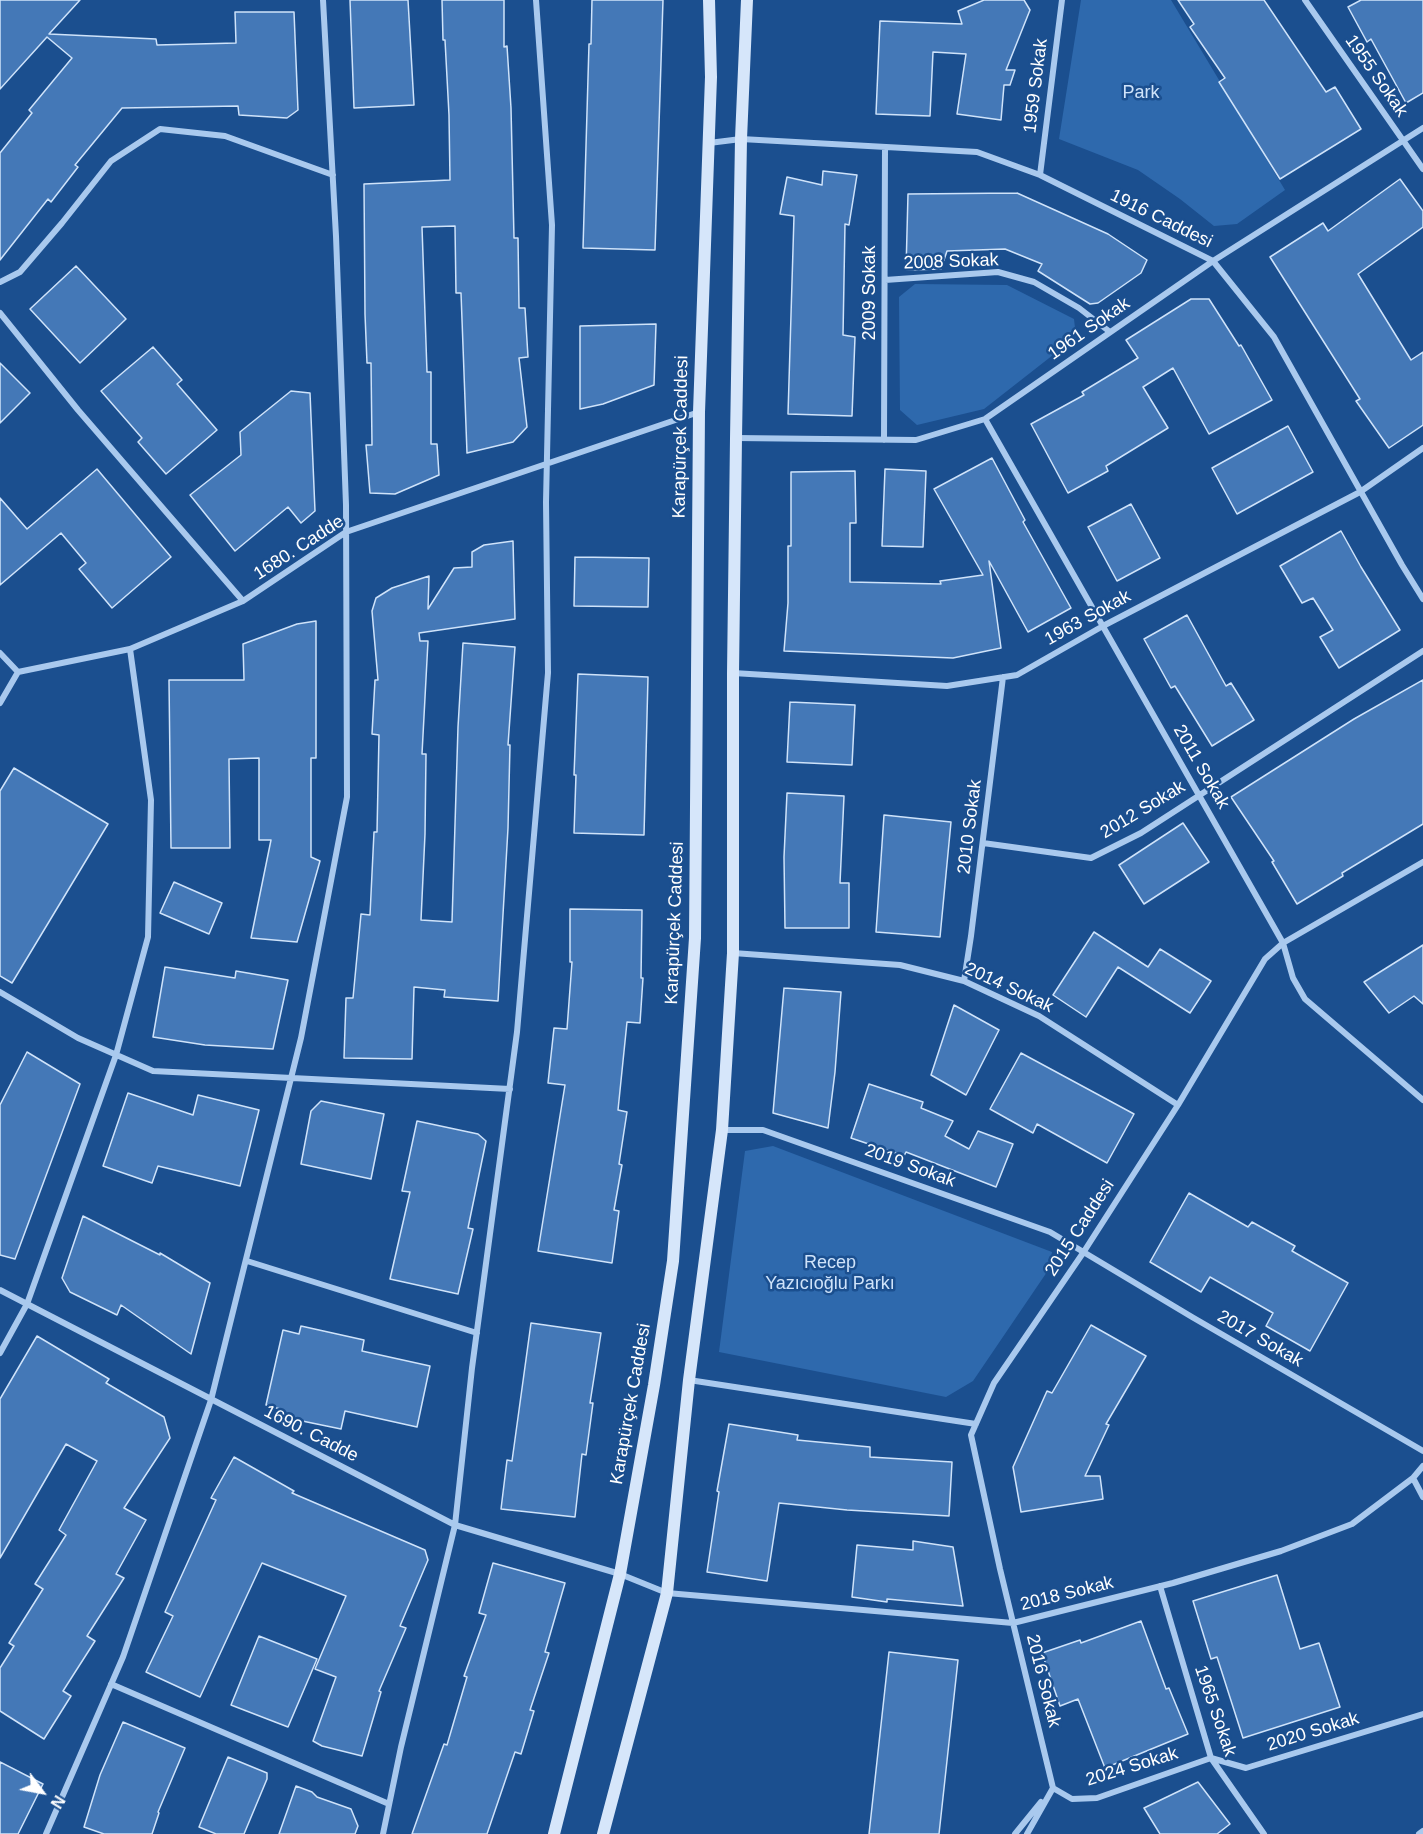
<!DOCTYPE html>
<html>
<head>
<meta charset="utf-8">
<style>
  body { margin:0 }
  #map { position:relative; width:1423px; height:1834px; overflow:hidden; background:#1b4f8f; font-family:Arial,sans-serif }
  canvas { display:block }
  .north { position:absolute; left:12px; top:1762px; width:60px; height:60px; -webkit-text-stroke:4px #1b4f8f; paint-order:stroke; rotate:122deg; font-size:16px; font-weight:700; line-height:24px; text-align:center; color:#fff }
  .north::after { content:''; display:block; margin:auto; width:21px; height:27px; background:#fff; clip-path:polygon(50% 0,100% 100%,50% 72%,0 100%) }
</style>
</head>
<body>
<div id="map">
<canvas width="1423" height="1834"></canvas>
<div class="north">N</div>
</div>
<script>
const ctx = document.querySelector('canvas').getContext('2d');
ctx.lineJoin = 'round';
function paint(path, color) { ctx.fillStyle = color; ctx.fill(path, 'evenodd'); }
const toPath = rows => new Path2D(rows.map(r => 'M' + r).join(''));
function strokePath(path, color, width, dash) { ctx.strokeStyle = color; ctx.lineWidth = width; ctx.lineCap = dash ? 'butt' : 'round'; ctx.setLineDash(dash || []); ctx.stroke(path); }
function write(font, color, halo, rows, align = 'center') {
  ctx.font = font + ' Arial,sans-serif'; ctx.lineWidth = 5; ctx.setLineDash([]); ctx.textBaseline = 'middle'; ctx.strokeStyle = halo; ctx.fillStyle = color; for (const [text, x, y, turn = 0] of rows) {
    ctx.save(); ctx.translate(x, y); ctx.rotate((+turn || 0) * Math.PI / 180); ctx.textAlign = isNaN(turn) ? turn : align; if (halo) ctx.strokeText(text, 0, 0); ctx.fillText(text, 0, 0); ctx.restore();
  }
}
const green = toPath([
  [1081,0,1171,0,1285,190,1237,224,1214,226,1180,199,1138,170,1059,139],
  [915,284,1007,285,1074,319,1076,337,984,409,917,425,900,410,899,297],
  [773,1146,1052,1252,1049,1269,973,1381,946,1397,719,1352,745,1151]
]);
const building = toPath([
  [0,0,80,0,49,34,156,39,157,45,236,43,235,12,294,12,298,110,287,118,239,115,238,106,122,108,75,165,78,167,51,202,48,199,0,260,0,153,32,113,29,110,72,58,47,37,0,89,0,0],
  [350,0,408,0,414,105,354,108,350,0],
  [442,0,504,0,504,47,507,46,511,108,514,238,518,238,519,308,525,308,528,357,519,358,527,427,513,442,467,453,461,293,456,293,455,226,422,227,427,372,431,372,431,444,437,444,439,475,395,494,370,493,366,445,372,445,371,363,367,363,365,314,364,184,450,180,449,115,445,40,443,40,442,0],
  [592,0,663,0,655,250,583,248,589,44,591,44,592,0],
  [984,0,1024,0,1030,10,1006,70,1015,70,1010,85,1004,85,1001,120,957,114,966,54,933,52,930,116,876,114,880,21,962,24,958,11,984,0],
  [1178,0,1264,0,1326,92,1335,87,1361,129,1280,179,1219,82,1225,78,1190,27,1194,24,1178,0],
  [1361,0,1423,0,1423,93,1406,103,1371,39,1367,42,1348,7,1361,0],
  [823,171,857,175,849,225,845,224,843,335,855,337,852,416,788,414,794,216,780,214,787,177,822,185,823,171],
  [1400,179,1423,211,1423,227,1358,274,1411,360,1423,352,1423,425,1389,448,1356,401,1360,399,1270,257,1323,223,1328,231,1400,179],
  [1017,193,1108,234,1147,260,1141,273,1098,303,1090,304,1038,271,1042,264,1005,249,947,251,941,269,906,270,908,194,1017,193],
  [76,266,126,319,80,363,30,309,76,266],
  [1191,299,1209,299,1239,346,1241,345,1272,400,1209,434,1173,368,1143,387,1168,428,1106,466,1108,471,1068,493,1031,424,1084,395,1082,392,1138,358,1126,340,1191,299],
  [656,324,654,385,603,404,580,409,580,326,656,324],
  [153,347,182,380,177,384,217,430,166,474,138,442,142,438,101,391,153,347],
  [0,363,30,393,0,423,0,363],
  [291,391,310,393,315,511,301,523,288,507,235,551,190,495,241,455,240,432,291,391],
  [1288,426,1313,472,1237,514,1212,468,1288,426],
  [992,458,1025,520,1023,522,1071,608,1028,632,989,561,1001,648,953,658,784,651,788,603,788,546,791,546,791,472,855,471,856,523,850,523,850,582,941,584,940,581,983,575,934,489,992,458],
  [97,469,171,557,112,608,79,569,86,563,61,533,0,585,0,498,27,529,97,469],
  [885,469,926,471,923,547,882,546,885,469],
  [1131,504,1160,558,1117,581,1088,527,1131,504],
  [1341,531,1361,567,1400,630,1339,668,1320,637,1333,630,1313,598,1302,603,1280,566,1341,531],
  [513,541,515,619,419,633,420,641,428,641,422,754,426,754,425,834,421,920,452,922,458,727,463,643,515,647,508,745,510,745,508,828,498,1001,444,997,445,990,414,987,412,1059,344,1058,346,998,353,998,361,914,370,915,374,832,377,832,379,735,372,734,375,680,378,680,372,611,376,598,392,588,429,576,428,609,454,568,472,567,472,552,484,545,513,541],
  [575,557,649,558,648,607,574,606,575,557],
  [1187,615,1226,686,1231,683,1254,720,1212,746,1175,686,1171,688,1144,639,1187,615],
  [316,621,316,758,311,758,311,857,320,861,297,942,251,938,271,840,259,840,259,758,229,759,230,848,171,848,169,680,244,680,243,644,297,624,316,621],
  [578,674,648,677,644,835,574,833,576,775,574,775,578,674],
  [1423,680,1423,824,1342,873,1343,876,1297,904,1272,862,1274,861,1231,797,1354,719,1423,680],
  [790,702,855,705,852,765,787,762,790,702],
  [14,768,108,824,12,983,0,976,0,791,14,768],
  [787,793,844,796,840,883,849,883,849,928,785,928,784,857,787,793],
  [884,815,951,822,940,937,876,932,884,815],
  [1183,823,1209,862,1144,904,1119,865,1183,823],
  [174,882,222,903,209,934,160,913,174,882],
  [570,909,642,910,641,978,643,978,640,1023,627,1022,618,1110,627,1112,619,1164,622,1165,614,1210,619,1211,612,1263,538,1251,565,1085,548,1083,554,1028,567,1029,572,962,570,962,570,909],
  [1094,932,1148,967,1160,949,1211,981,1190,1013,1118,967,1086,1017,1053,995,1094,932],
  [1423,945,1423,1004,1414,996,1389,1013,1364,982,1423,945],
  [165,967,235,978,236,971,288,980,273,1049,205,1045,153,1037,165,967],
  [784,988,841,992,835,1072,828,1128,773,1113,784,988],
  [954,1005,999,1030,966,1095,931,1075,954,1005],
  [27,1052,80,1084,15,1259,0,1255,0,1105,27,1052],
  [1021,1053,1134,1114,1107,1163,1037,1124,1033,1133,990,1109,1021,1053],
  [869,1084,923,1102,921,1108,953,1121,945,1136,969,1149,978,1131,1013,1144,996,1187,906,1152,904,1156,851,1138,869,1084],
  [128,1093,193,1115,198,1095,259,1110,240,1186,158,1166,152,1183,103,1166,128,1093],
  [321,1101,384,1114,371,1179,301,1164,311,1111,321,1101],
  [417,1121,478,1134,486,1141,468,1228,473,1229,458,1294,390,1279,410,1192,402,1191,417,1121],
  [1189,1193,1248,1227,1252,1222,1295,1246,1292,1251,1348,1283,1310,1351,1266,1326,1273,1313,1210,1277,1201,1292,1150,1262,1189,1193],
  [83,1216,160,1255,160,1253,210,1283,191,1354,121,1305,117,1315,70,1292,62,1278,83,1216],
  [531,1323,601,1333,590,1403,593,1403,586,1455,582,1454,575,1517,501,1509,507,1460,512,1461,531,1323],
  [1091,1325,1146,1356,1106,1424,1109,1425,1085,1476,1100,1476,1103,1499,1021,1512,1013,1467,1047,1391,1052,1393,1091,1325],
  [301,1326,364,1340,362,1351,430,1366,417,1427,345,1411,341,1429,278,1416,280,1409,266,1405,283,1330,299,1334,301,1326],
  [37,1336,109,1379,106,1383,164,1417,170,1438,124,1508,146,1520,116,1574,124,1578,87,1636,95,1641,63,1691,71,1696,44,1739,0,1711,0,1668,14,1646,9,1643,43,1589,35,1584,66,1535,59,1530,97,1461,66,1444,0,1558,0,1399,37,1336],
  [729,1424,798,1435,797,1440,870,1447,870,1457,952,1462,949,1516,847,1510,779,1503,767,1581,707,1572,719,1492,717,1491,729,1424],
  [234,1457,294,1491,292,1493,425,1550,428,1560,400,1626,406,1628,379,1691,381,1692,362,1756,322,1746,313,1741,336,1677,315,1669,346,1596,262,1563,200,1697,146,1672,173,1616,165,1612,216,1500,211,1498,234,1457],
  [913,1541,953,1547,963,1606,887,1599,887,1602,852,1597,857,1545,913,1550,913,1541],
  [493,1563,565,1583,545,1652,549,1653,530,1710,534,1711,521,1754,515,1752,487,1834,412,1834,444,1744,447,1745,467,1677,464,1676,486,1615,479,1613,493,1563],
  [1277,1575,1300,1649,1319,1643,1340,1707,1243,1738,1217,1657,1211,1659,1193,1601,1277,1575],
  [1141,1621,1166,1689,1169,1688,1188,1734,1105,1768,1078,1699,1060,1706,1042,1653,1080,1640,1081,1643,1141,1621],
  [259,1636,317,1659,288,1727,231,1705,259,1636],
  [889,1652,958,1660,939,1834,869,1834,889,1652],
  [123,1722,185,1748,158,1812,159,1813,152,1834,104,1834,84,1827,100,1775,123,1722],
  [228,1757,267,1773,267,1779,244,1834,216,1834,199,1827,228,1757],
  [0,1762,43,1784,18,1834,0,1834,0,1762],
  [1198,1782,1230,1824,1217,1834,1160,1834,1144,1808,1198,1782],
  [296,1786,312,1792,317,1797,351,1809,358,1826,355,1834,279,1834,296,1786]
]);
const street = toPath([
  [1305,0,1423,169],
  [709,143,741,139,977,152,1040,175,1213,261,1274,337,1402,565,1423,599],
  [1040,175,1062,0],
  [885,280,998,272,1034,282,1079,308,1110,332],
  [0,282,20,272,62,223,111,161,160,129,225,136,333,175],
  [0,313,78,410,243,601],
  [985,419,1283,943,1293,978,1305,999,1423,1100],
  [736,438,916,440,985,419,1213,261,1423,128],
  [884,440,885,147],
  [0,653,18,672],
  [733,673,947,686,1017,675,1103,626,1360,492,1423,448],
  [0,703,18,672,130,649,243,601,346,532,699,412],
  [983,843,1091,858,1141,833,1423,651],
  [733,953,900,965,964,981,1039,1016,1178,1105],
  [964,981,971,936,1003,677],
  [0,992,78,1038,153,1071,510,1089],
  [722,1130,763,1130,1050,1232,1192,1317,1423,1451],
  [247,1261,477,1333],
  [0,1290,455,1525,620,1574,667,1593,1013,1623,1173,1583,1281,1551,1352,1524,1413,1478,1423,1466],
  [0,1353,27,1304,116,1055,148,937,151,800,130,649],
  [689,1380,976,1424],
  [1413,1478,1423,1497],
  [1160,1586,1211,1758,1264,1834],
  [111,1684,389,1804],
  [1053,1788,1072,1799,1097,1798,1211,1758,1246,1768,1423,1714],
  [46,1834,123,1657,211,1400,301,1038,347,797,346,505,336,236,323,0],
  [383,1834,401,1747,455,1525,472,1368,517,1032,548,673,546,502,552,225,536,0],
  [1015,1834,1041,1802],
  [1027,1834,1053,1788,1000,1569,971,1435,994,1383,1083,1253,1178,1105,1265,959,1283,943,1423,862],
  [1419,1834,1423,1831]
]);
const secondary = toPath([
  [554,1834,620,1574,654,1385,673,1261,695,938,699,412,711,77,709,0],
  [603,1834,667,1593,689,1380,722,1130,733,953,733,673,736,438,741,139,747,0]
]);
const streetNames = [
  ["1955 Sokak",1376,76,55],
  ["1959 Sokak",1036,86,-83],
  ["1916 Caddesi",1161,219,26],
  ["2008 Sokak",951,262,-2],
  ["2009 Sokak",870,293,-90],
  ["1961 Sokak",1089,329,-35],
  ["Karapürçek Caddesi",681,437,-89],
  ["1680. Cadde",299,548,-33],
  ["1963 Sokak",1088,618,-29],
  ["2011 Sokak",1201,767,60],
  ["2012 Sokak",1143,810,-31],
  ["2010 Sokak",970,827,-83],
  ["Karapürçek Caddesi",675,923,-88],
  ["2014 Sokak",1009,988,25],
  ["2019 Sokak",910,1166,20],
  ["2015 Caddesi",1080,1228,-57],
  ["2017 Sokak",1260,1339,30],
  ["Karapürçek Caddesi",631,1404,-80],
  ["1690. Cadde",311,1434,27],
  ["2018 Sokak",1067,1594,-14],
  ["2016 Sokak",1043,1681,76],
  ["1965 Sokak",1215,1711,71],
  ["2020 Sokak",1313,1732,-17],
  ["2024 Sokak",1132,1767,-17]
];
const parkNames = [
  ["Park",1141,93],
  ["Recep",830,1263],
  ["Yazıcıoğlu Parkı",830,1284]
];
paint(green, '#2e69ad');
paint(building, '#4478b7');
strokePath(building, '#cfe3fa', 1.5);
strokePath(street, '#a9c9ee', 6);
strokePath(secondary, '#d6e6fa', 12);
write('18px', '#fff', '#1b4f8f', streetNames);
write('18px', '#cfe3fa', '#1b4f8f', parkNames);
</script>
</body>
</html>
